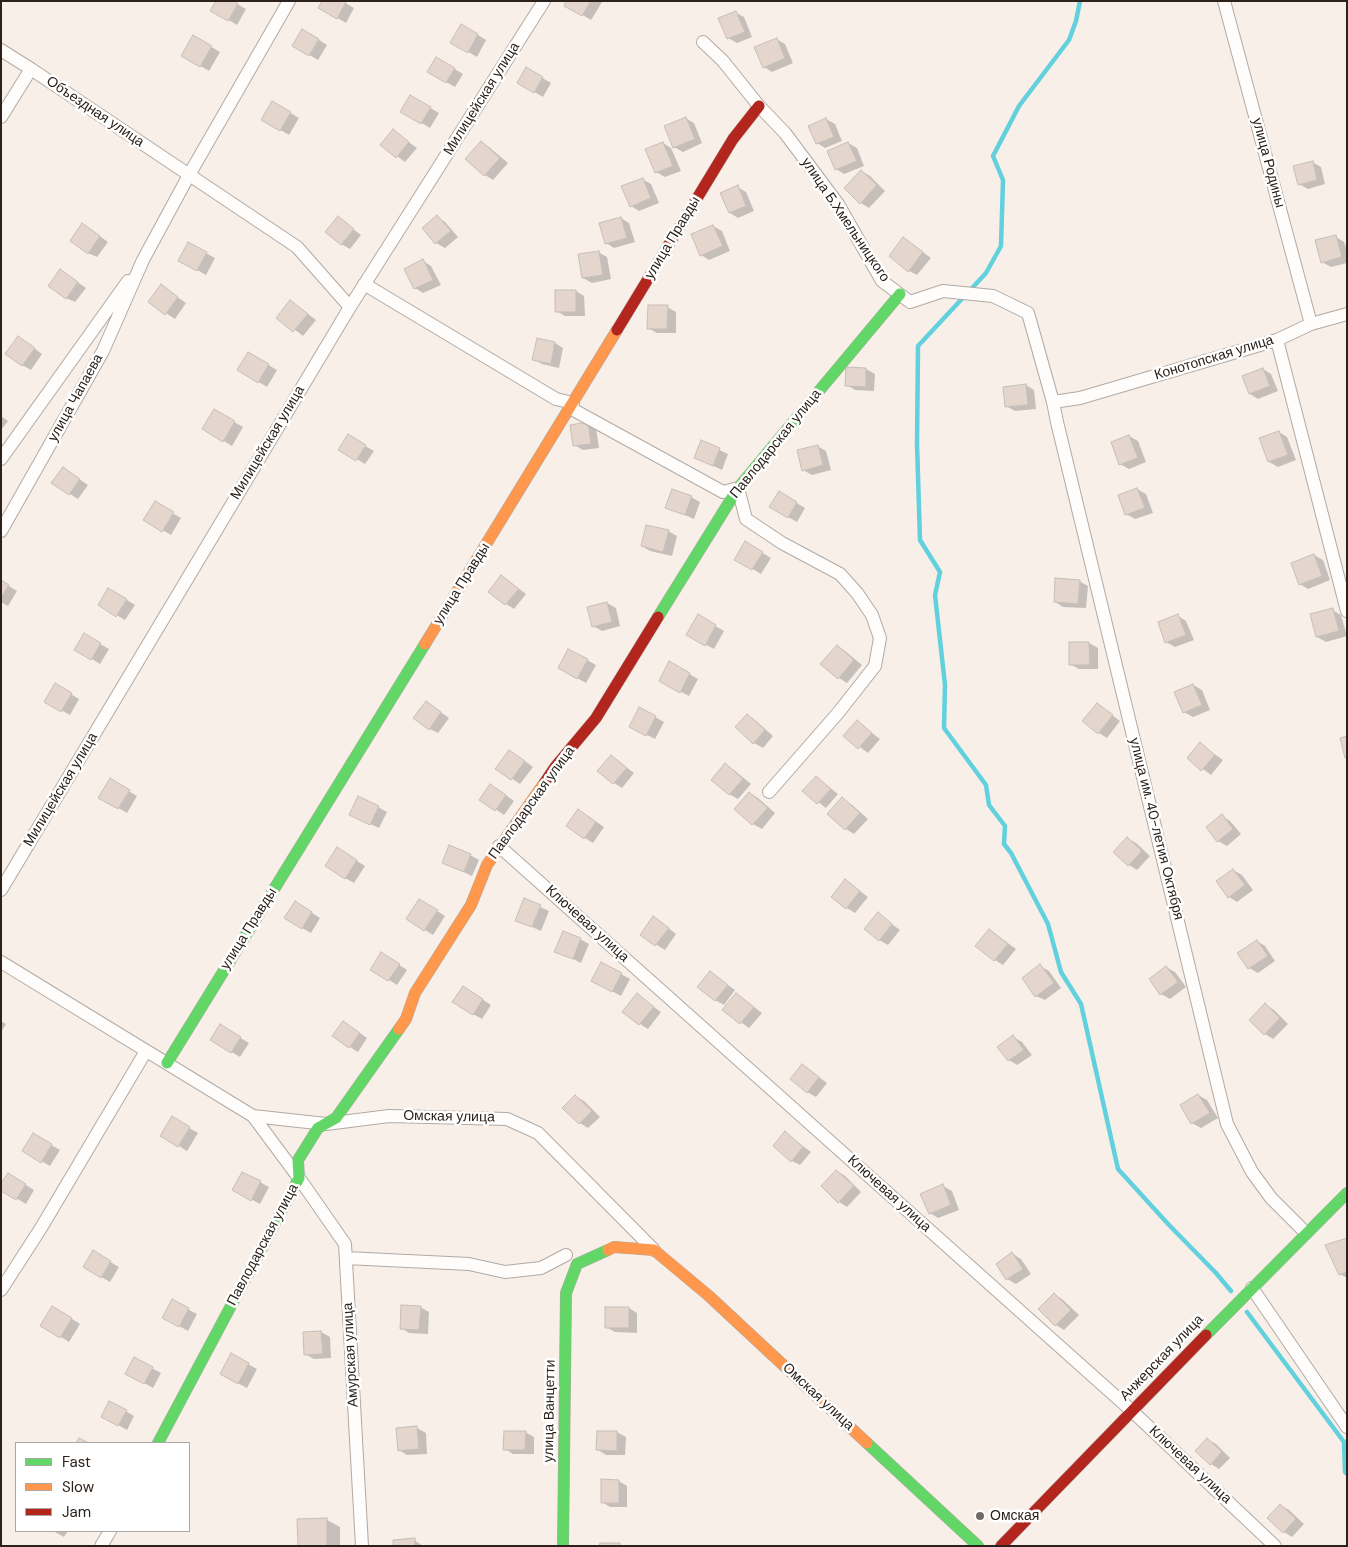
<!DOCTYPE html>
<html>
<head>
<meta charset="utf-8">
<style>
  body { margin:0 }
  #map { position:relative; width:1348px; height:1547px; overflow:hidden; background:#f8efe8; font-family:"DM Sans",sans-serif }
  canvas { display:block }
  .frame { position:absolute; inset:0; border:2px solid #2c221b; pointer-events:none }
  .legend { position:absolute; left:15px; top:1442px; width:175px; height:90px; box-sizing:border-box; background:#fff; border:1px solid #aba7a4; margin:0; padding:6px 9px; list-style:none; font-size:15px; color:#2c221b }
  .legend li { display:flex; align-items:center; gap:10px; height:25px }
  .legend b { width:25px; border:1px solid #aba7a4 }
</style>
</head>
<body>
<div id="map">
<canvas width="1348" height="1547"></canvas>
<div class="frame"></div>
<ul class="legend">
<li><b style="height:6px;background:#63d668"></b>Fast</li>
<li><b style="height:6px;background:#ff974d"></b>Slow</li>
<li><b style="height:6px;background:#b3261e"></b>Jam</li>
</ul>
</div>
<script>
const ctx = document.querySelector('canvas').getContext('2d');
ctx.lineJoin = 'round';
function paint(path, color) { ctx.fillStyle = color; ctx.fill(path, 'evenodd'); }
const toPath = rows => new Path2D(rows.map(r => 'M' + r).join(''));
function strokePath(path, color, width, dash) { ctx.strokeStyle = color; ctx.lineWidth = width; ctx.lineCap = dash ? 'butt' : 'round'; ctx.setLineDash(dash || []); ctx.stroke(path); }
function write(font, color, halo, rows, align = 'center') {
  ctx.font = font + ' "DM Sans",sans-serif'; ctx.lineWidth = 5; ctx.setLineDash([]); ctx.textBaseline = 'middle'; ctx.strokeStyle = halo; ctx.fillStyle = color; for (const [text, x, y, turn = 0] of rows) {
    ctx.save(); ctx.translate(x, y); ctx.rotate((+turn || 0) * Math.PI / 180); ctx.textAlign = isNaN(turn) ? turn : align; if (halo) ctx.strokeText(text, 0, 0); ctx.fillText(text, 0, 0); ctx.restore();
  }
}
const shadow = toPath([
  [232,1,246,9,237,25,212,10],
  [342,1,354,8,346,23,320,8],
  [568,1,602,1,602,2,591,20,566,5],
  [735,12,744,17,752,37,737,43,728,38],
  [462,25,486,40,477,57,452,42],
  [303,30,327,45,318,60,294,46],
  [194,37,220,52,209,71,183,56],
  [776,39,785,44,793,63,772,72,764,67],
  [436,58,463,74,455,87,428,72],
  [527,69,551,83,543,97,519,83],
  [410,96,439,113,430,128,402,111],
  [273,103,299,118,289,135,263,120],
  [685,118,694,123,702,143,683,152,674,147],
  [826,119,835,124,842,141,825,148,817,143],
  [393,131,417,148,405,162,382,145],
  [481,142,489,147,508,163,493,180,485,175],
  [663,143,671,148,681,171,665,177,656,172],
  [848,143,857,148,864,166,844,174,836,169],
  [1312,162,1321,167,1325,184,1308,189,1299,184],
  [861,171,870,176,885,191,869,208,861,203],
  [642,179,651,184,659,203,639,211,631,206],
  [737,187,746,192,754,211,738,218,730,213],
  [437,217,445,222,458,237,445,248,436,243,423,228],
  [338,218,361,235,350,249,341,244],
  [621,218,629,223,635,242,614,248,606,243],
  [713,226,722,231,730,251,709,260,701,255],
  [91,230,108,242,97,257,88,253],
  [1336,237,1344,242,1347,250,1347,263,1331,267,1322,262],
  [904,239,931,258,917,275,909,271],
  [189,244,215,258,206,275,180,260],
  [598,252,607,257,611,279,592,283,583,278],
  [423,261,431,266,441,285,423,293,415,288],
  [69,276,86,288,75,302,66,298],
  [169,291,186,303,175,319,149,302],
  [576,291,584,296,585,316,565,316,557,311],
  [291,301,316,320,303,336,278,317],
  [667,307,676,312,676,333,657,333,648,328],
  [538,340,555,343,563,348,559,368,542,364,534,359],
  [26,342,42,354,31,370,22,365],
  [249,354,277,370,267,387,239,370],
  [847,368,866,369,875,374,874,391,855,390,847,385],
  [1263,369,1271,374,1278,391,1258,399,1250,394],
  [1026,385,1034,390,1036,409,1015,411,1006,406],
  [215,411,243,427,232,446,204,429],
  [1,416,8,421,1,430],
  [588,423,596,428,599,448,583,450,574,445],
  [1279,432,1287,437,1296,460,1278,467,1269,462],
  [348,436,374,451,365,464,340,449],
  [1129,436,1138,441,1146,462,1129,469,1120,464],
  [702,442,728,454,722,470,696,458],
  [817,446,826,451,831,470,812,475,803,470],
  [63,468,88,485,78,499,70,494],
  [1137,489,1146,494,1153,513,1135,519,1126,514],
  [780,493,805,508,797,522,771,507],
  [691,497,700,502,694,519,667,507],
  [155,503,181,518,171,535,145,520],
  [668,531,677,536,672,556,650,551,642,546],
  [746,543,771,558,761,574,736,559],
  [1314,555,1323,560,1330,580,1308,589,1300,584],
  [502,576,526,594,514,609,506,604],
  [1,581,17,591,8,606,1,602],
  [1079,581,1088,586,1086,608,1063,607,1055,602],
  [109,589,135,605,125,620,99,605],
  [607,603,616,608,620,626,602,631,593,626],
  [1332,610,1341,615,1347,636,1326,642,1317,637],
  [698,616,724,631,714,649,688,635],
  [1178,616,1186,621,1194,640,1175,647,1166,642],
  [84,635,109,649,100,664,76,649],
  [1070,643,1089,643,1098,648,1098,669,1079,669,1070,664],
  [837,646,845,651,862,665,847,683,839,678],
  [569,650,596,665,586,683,559,668],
  [670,663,698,679,689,696,660,681],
  [56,685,79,699,70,715,46,702],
  [1193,685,1202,690,1210,710,1193,717,1184,712],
  [1097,704,1120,721,1107,738,1099,733],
  [435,708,449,718,438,733,430,729],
  [747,715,755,720,773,736,763,748,754,743,737,727],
  [655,717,664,722,655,739,639,731],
  [857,722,880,739,868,753,845,736],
  [1200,744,1223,760,1211,775,1188,758],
  [518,756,533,767,520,784,497,769],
  [611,756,634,773,622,788,614,783],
  [725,765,734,770,751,784,738,799,729,794],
  [816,777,838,794,826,808,804,791],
  [110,780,137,796,127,813,100,797],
  [499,790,514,801,504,815,481,799],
  [750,793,758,798,775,813,762,829,753,824,736,809],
  [842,799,851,804,868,819,854,834,846,829,829,814],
  [378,807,387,812,379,828,359,819],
  [579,810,604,827,593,843,585,838],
  [1222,816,1230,821,1241,834,1227,846,1218,841],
  [1127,838,1136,843,1150,856,1137,870,1129,865,1114,852],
  [346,854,365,866,354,883,345,878],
  [470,855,479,860,472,876,444,863],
  [1233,870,1242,875,1253,890,1237,902,1229,897],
  [846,881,868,897,855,913,847,908],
  [525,900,549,911,541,931,517,920],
  [428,905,445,916,433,935,407,919],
  [303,907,320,918,311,933,302,928],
  [878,914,900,930,888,945,879,940],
  [662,923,676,934,665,950,641,935],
  [990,930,1016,949,1003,965,995,960],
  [580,939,589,944,581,963,556,951],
  [1257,941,1265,946,1275,961,1258,973,1249,968],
  [390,959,407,970,397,985,372,969],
  [1040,966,1049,971,1061,988,1045,1000,1036,996],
  [1166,967,1175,972,1186,987,1170,999,1161,994],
  [710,972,735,990,724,1005,715,1000],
  [621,974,630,979,621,996,592,980],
  [471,992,491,1005,482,1019,473,1014],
  [737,994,762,1013,749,1028,724,1010],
  [637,995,661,1012,648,1029,640,1024],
  [1266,1005,1274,1010,1288,1024,1273,1039,1265,1034],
  [1,1021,6,1024,1,1032],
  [220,1026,249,1043,240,1057,212,1040],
  [352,1027,367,1038,358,1052,350,1047],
  [1013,1037,1022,1042,1032,1055,1017,1065,1009,1060],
  [803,1065,827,1083,816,1097,807,1092],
  [1198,1095,1207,1100,1218,1118,1201,1128,1192,1123],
  [575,1096,584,1101,600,1117,588,1128,580,1123,564,1108],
  [172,1118,198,1133,187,1151,162,1135],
  [785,1133,811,1152,800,1165,792,1161],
  [34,1135,60,1150,50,1166,24,1151],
  [837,1171,845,1176,861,1192,847,1207,839,1202],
  [243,1173,269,1187,260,1204,234,1190],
  [8,1174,34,1190,26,1204,1,1189],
  [943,1186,952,1191,959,1210,938,1218,930,1213],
  [1347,1239,1347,1278,1340,1274],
  [93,1252,119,1267,110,1282,84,1267],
  [1013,1254,1021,1259,1031,1274,1016,1284,1007,1279],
  [1054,1294,1062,1299,1079,1315,1064,1330,1056,1325],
  [172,1301,197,1314,188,1331,163,1317],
  [420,1307,429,1312,428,1334,409,1333,401,1328],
  [629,1308,637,1313,637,1333,615,1332,606,1327],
  [61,1312,80,1324,69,1342,42,1325],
  [321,1332,330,1337,331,1358,314,1359,305,1354],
  [231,1355,257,1369,247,1388,221,1374],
  [134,1359,161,1373,153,1388,127,1373],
  [110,1402,134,1416,127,1430,102,1416],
  [417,1428,426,1433,427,1454,407,1455,399,1450,398,1429],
  [525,1432,534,1437,534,1454,513,1454,505,1449],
  [598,1432,617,1432,626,1437,625,1455,606,1455,598,1450],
  [1207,1439,1216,1444,1230,1458,1219,1469,1211,1464,1196,1451],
  [619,1481,627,1486,627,1507,610,1507,602,1502],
  [1280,1505,1289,1510,1304,1524,1292,1537,1284,1532],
  [327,1520,340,1527,340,1546,299,1546],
  [53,1531,68,1531,64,1537],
  [414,1540,423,1546,394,1546]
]);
const stream = toPath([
  [1080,1,1076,21,1069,40,1019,106,993,156,1003,180,1001,246,986,273,918,346,917,444,920,540,940,572,935,595,945,685,944,728,986,785,989,805,1005,826,1004,844,1011,853,1048,924,1061,972,1081,1004,1118,1169,1169,1225,1216,1273,1231,1291],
  [1247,1312,1344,1442,1345,1472,1347,1474]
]);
const building = toPath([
  [216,1,234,1,238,4,228,21,210,11,216,1],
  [322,1,345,1,346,2,337,19,318,8,322,1],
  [566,1,591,1,582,16,564,6,566,1],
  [736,11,745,32,727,39,718,18,736,11],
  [461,24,478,34,468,53,450,43,461,24],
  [302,29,319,39,309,56,292,46,302,29],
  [193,35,212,46,200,67,181,56,193,35],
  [777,38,785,58,763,68,754,47,777,38],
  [436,57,455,68,446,83,427,72,436,57],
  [526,67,543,77,534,93,517,83,526,67],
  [410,95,431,107,421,124,400,112,410,95],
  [272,101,291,112,280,131,261,120,272,101],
  [686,117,695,139,673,148,664,126,686,117],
  [826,118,834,137,816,144,808,126,826,118],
  [393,129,409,142,396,158,380,145,393,129],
  [481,141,500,158,484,176,465,159,481,141],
  [663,142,673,166,655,173,645,149,663,142],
  [848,142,857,161,835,170,827,151,848,142],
  [1313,161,1317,180,1298,185,1293,166,1313,161],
  [861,170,877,185,860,204,844,188,861,170],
  [643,178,651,198,630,207,621,186,643,178],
  [738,185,746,206,729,213,720,193,738,185],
  [437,215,451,231,435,244,422,228,437,215],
  [338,216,354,229,341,245,325,232,338,216],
  [621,217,627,238,605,244,599,223,621,217],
  [82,223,100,236,88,254,70,241,82,223],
  [713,225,723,246,700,256,691,234,713,225],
  [1336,235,1342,257,1321,263,1315,240,1336,235],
  [903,237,923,252,908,272,889,256,903,237],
  [188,242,207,252,197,271,178,261,188,242],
  [599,251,603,275,582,278,578,254,599,251],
  [423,259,433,280,414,289,404,269,423,259],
  [60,269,78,282,66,299,48,286,60,269],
  [161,284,178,297,165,315,148,302,161,284],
  [555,290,576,290,576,312,555,312,555,290],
  [290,300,308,314,293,332,276,318,290,300],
  [648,305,668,305,667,329,647,329,648,305],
  [18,336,35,348,22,366,5,354,18,336],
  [537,338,555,342,551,364,532,360,537,338],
  [248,352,269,364,258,383,237,370,248,352],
  [846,367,866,368,866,387,845,386,846,367],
  [1263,368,1270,386,1249,394,1242,376,1263,368],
  [1026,384,1028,405,1005,407,1003,387,1026,384],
  [214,409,235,421,223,442,202,429,214,409],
  [588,422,591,444,573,446,570,425,588,422],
  [1279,431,1288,455,1268,462,1259,438,1279,431],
  [348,434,366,445,356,461,338,450,348,434],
  [1129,435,1138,458,1119,465,1111,442,1129,435],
  [701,440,720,448,713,466,694,458,701,440],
  [818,445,823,465,802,471,797,450,818,445],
  [63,467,80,479,69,495,51,483,63,467],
  [1137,488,1145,508,1125,515,1118,495,1137,488],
  [672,489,692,496,685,515,665,508,672,489],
  [779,491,797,502,788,518,769,507,779,491],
  [155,501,174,512,162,532,143,520,155,501],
  [646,525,669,530,663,552,641,546,646,525],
  [745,541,763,552,752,570,734,560,745,541],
  [1314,554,1322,576,1299,585,1291,563,1314,554],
  [501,575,519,589,505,605,488,592,501,575],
  [1055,578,1080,580,1078,604,1054,602,1055,578],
  [1,580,9,585,1,598,1,580],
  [108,588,127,599,116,617,98,605,108,588],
  [607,602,612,622,592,627,587,607,607,602],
  [1333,608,1339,631,1316,637,1310,614,1333,608],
  [698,614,716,625,705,646,686,635,698,614],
  [1178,614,1186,635,1165,643,1158,622,1178,614],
  [84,633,101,643,91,660,74,650,84,633],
  [1069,642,1089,642,1090,665,1069,665,1069,642],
  [837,645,854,660,838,679,820,664,837,645],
  [568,649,588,659,577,679,558,668,568,649],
  [669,661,690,673,680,693,659,681,669,661],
  [55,683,72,693,61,712,44,702,55,683],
  [1193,684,1202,705,1183,713,1174,692,1193,684],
  [426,701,441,712,429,730,413,718,426,701],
  [1097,703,1113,715,1098,734,1082,721,1097,703],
  [639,707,656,716,646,736,629,727,639,707],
  [747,714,765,730,753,744,735,727,747,714],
  [857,720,872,733,858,749,843,736,857,720],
  [1347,736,1347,758,1345,758,1340,738,1347,736],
  [1200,742,1215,755,1201,771,1187,758,1200,742],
  [509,750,525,761,511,780,495,769,509,750],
  [611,755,627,768,613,784,597,771,611,755],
  [725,763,743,779,729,795,711,780,725,763],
  [816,776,831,789,817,804,802,791,816,776],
  [110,778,130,790,118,809,98,798,110,778],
  [490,784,506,795,495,811,479,800,490,784],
  [749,792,768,808,752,825,734,809,749,792],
  [358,796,379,806,370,825,349,815,358,796],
  [842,797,860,813,845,830,827,814,842,797],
  [578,809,596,822,584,839,566,826,578,809],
  [1222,814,1233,829,1217,842,1206,827,1222,814],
  [1127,837,1142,851,1128,866,1113,852,1127,837],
  [449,845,471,854,464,872,442,863,449,845],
  [337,847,357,860,345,879,325,866,337,847],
  [1233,869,1245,885,1228,898,1216,881,1233,869],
  [845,879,860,891,846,909,831,897,845,879],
  [524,898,541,905,532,927,515,921,524,898],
  [419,899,438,910,424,931,406,919,419,899],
  [295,901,312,912,302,929,284,918,295,901],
  [878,912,892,924,879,941,864,929,878,912],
  [653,916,669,928,655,946,640,935,653,916],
  [989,929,1008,944,994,961,975,946,989,929],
  [563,931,581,938,573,959,554,952,563,931],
  [1257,940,1268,956,1248,969,1237,953,1257,940],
  [381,952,400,964,388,981,370,970,381,952],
  [601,962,622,973,612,992,591,981,601,962],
  [1040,964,1054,983,1035,997,1022,978,1040,964],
  [1166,966,1178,982,1160,995,1149,979,1166,966],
  [710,971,728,985,715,1001,697,987,710,971],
  [463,986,483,999,473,1015,452,1002,463,986],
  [637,993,654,1007,639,1025,622,1012,637,993],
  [736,993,754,1007,740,1024,722,1010,736,993],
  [1265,1003,1280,1018,1264,1035,1249,1020,1265,1003],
  [343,1021,360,1033,349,1048,332,1036,343,1021],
  [220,1024,241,1037,231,1053,210,1040,220,1024],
  [1013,1035,1024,1050,1008,1061,997,1047,1013,1035],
  [802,1064,819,1077,807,1093,790,1079,802,1064],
  [1198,1094,1210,1113,1191,1124,1180,1105,1198,1094],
  [575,1095,592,1111,579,1124,562,1108,575,1095],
  [172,1116,190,1127,178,1147,160,1136,172,1116],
  [785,1131,803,1147,791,1162,773,1146,785,1131],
  [33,1133,52,1144,41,1163,22,1151,33,1133],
  [836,1170,854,1186,838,1203,821,1186,836,1170],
  [242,1172,261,1181,251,1201,232,1190,242,1172],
  [8,1173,26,1184,16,1200,1,1191,1,1183,8,1173],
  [943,1184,951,1205,929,1214,920,1194,943,1184],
  [1347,1238,1347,1272,1339,1275,1325,1245,1347,1238],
  [93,1250,111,1261,101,1278,83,1267,93,1250],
  [1012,1252,1023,1269,1006,1280,996,1264,1012,1252],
  [1054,1293,1071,1310,1055,1326,1038,1309,1054,1293],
  [172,1299,189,1308,179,1327,162,1318,172,1299],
  [401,1305,421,1306,419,1330,400,1329,401,1305],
  [52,1306,72,1318,60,1338,40,1326,52,1306],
  [605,1307,629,1307,629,1328,605,1328,605,1307],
  [321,1331,323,1354,304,1355,303,1332,321,1331],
  [231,1353,249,1363,238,1384,220,1374,231,1353],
  [134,1357,153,1367,144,1384,125,1374,134,1357],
  [109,1401,127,1410,118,1426,101,1417,109,1401],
  [417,1426,419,1449,398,1451,396,1428,417,1426],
  [504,1431,526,1431,525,1450,503,1450,504,1431],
  [597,1431,617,1431,617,1451,596,1450,597,1431],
  [79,1438,89,1443,76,1443,79,1438],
  [1207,1438,1222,1452,1210,1465,1195,1451,1207,1438],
  [601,1479,619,1480,619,1503,601,1503,601,1479],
  [1280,1504,1296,1519,1283,1533,1267,1518,1280,1504],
  [327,1518,327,1546,298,1546,297,1519,327,1518],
  [415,1538,415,1546,393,1546,393,1540,415,1538],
  [600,1543,620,1543,620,1546,599,1546,600,1543]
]);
const street = toPath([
  [1224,1,1311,324],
  [703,42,723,61,759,106,785,133,838,204,882,281,910,302,943,291,993,296,1028,313,1053,402,1080,398,1277,340,1311,324,1347,314],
  [1,50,31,69,297,247,350,307],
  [1,117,31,69],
  [364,284,556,399,573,403],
  [1277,340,1347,611],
  [1053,402,1057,422,1227,1124,1252,1172,1271,1198,1306,1233],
  [570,408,723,492,738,488,746,519,782,543,840,574,857,593,872,615,880,638,875,666,838,713,769,792],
  [1,459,128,281],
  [1,531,103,351,143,260,189,175,289,1],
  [499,846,1132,1411,1275,1546],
  [1,890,350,307,544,1],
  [1,962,253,1116,299,1178,345,1244,362,1546],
  [253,1116,326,1124,389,1116,507,1119,538,1133,654,1250],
  [346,1258,469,1264,505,1272,541,1268,566,1255],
  [1252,1288,1347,1427],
  [1,1290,41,1228,146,1051],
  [101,1546,110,1531]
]);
const fast = toPath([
  [658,617,738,488,900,294],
  [167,1063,425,644],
  [1206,1335,1347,1193],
  [158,1443,299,1178,298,1160,318,1128,336,1118,399,1029],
  [867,1443,978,1546],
  [563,1546,566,1293,577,1264,608,1250]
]);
const slow = toPath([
  [425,644,617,330],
  [399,1029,406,1019,415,993,471,905,487,865,545,782],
  [608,1250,614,1247,654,1250,709,1296,867,1443]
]);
const jam = toPath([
  [617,330,733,139,759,106],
  [545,782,555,767,596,718,658,617],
  [1001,1546,1206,1335]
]);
const markers = [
  [980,1516,5,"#736a63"]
];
const streetNames = [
  ["Милицейская улица",482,99,-58],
  ["Объездная улица",95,112,34],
  ["улица Родины",1268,163,75],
  ["улица Б.Хмельницкого",845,220,56],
  ["улица Правды",673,238,-59],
  ["Конотопская улица",1214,358,-17],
  ["улица Чапаева",76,398,-61],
  ["Милицейская улица",268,443,-59],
  ["Павлодарская улица",776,444,-51],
  ["улица Правды",462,584,-58],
  ["Милицейская улица",61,790,-59],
  ["Павлодарская улица",532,803,-54],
  ["улица им. 40-летия Октября",1156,829,76],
  ["Ключевая улица",587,924,42],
  ["улица Правды",249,929,-58],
  ["Омская улица",449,1117,1],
  ["Ключевая улица",889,1194,42],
  ["Павлодарская улица",263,1245,-62],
  ["Амурская улица",351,1355,-93],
  ["Анжерская улица",1162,1358,-46],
  ["Омская улица",818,1397,43],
  ["улица Ванцетти",550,1411,-89],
  ["Ключевая улица",1190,1465,43]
];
const poiNames = [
  ["Омская",990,1516]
];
paint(shadow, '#0003');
strokePath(stream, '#62d0dd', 4.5);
paint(building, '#e4d6cd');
strokePath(building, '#c7beb8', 1);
strokePath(street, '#b2a9a3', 14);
strokePath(fast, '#b2a9a3', 12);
strokePath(slow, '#b2a9a3', 12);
strokePath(jam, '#b2a9a3', 12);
strokePath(street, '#fefdfc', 12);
strokePath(fast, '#63d668', 11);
strokePath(slow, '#ff974d', 11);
strokePath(jam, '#b3261e', 11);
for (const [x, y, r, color] of markers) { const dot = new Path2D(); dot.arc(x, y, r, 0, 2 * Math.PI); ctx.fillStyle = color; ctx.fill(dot); strokePath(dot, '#fff', 2); }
write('14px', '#2c221b', '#fff', streetNames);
write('14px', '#2c221b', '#fff', poiNames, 'left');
</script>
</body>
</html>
